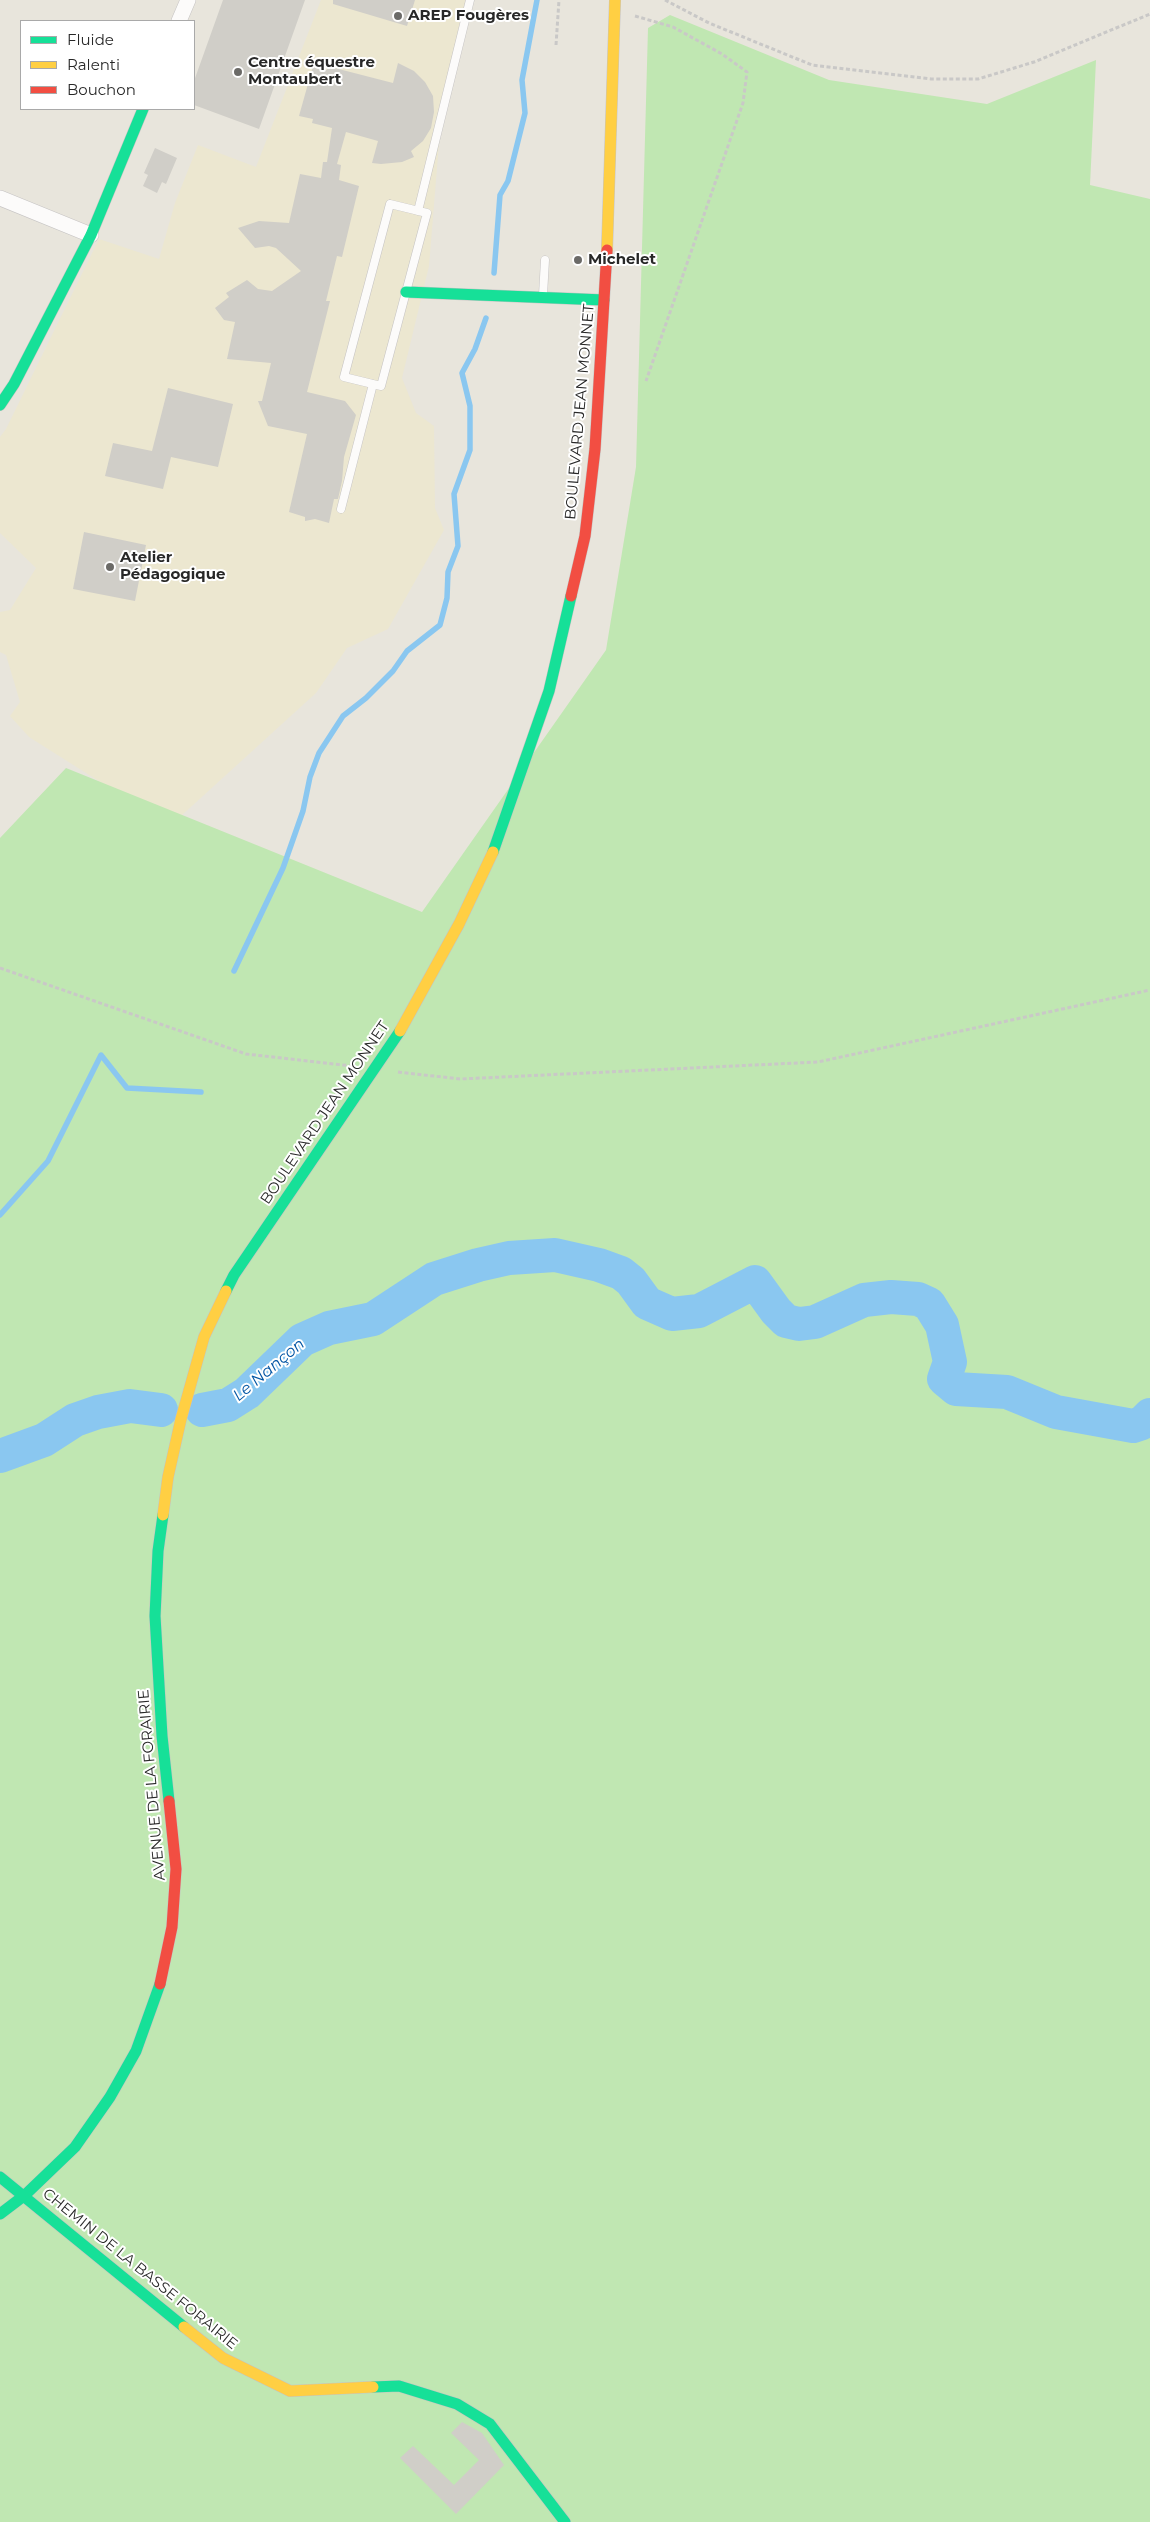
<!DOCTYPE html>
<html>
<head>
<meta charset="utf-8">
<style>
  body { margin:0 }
  #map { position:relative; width:1150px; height:2522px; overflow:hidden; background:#e8e5dc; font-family:Montserrat,sans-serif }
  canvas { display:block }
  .legend { position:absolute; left:20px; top:20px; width:175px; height:90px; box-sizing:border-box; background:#fff; border:1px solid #a9a9a9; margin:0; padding:6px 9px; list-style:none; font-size:15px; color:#282828 }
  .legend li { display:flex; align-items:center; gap:10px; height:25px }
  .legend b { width:25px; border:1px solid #a9a9a9 }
</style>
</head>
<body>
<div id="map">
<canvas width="1150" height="2522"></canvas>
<ul class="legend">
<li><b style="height:6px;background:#16e098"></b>Fluide</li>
<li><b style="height:6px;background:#ffcf43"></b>Ralenti</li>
<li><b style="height:6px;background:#f24e42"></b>Bouchon</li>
</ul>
</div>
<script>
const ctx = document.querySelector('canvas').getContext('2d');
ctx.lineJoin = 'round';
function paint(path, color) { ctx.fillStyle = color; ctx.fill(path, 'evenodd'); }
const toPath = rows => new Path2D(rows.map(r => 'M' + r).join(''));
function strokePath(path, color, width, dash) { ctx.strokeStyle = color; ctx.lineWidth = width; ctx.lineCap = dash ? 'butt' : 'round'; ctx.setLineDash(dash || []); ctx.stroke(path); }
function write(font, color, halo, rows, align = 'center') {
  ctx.font = font + ' Montserrat,sans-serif'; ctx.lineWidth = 4; ctx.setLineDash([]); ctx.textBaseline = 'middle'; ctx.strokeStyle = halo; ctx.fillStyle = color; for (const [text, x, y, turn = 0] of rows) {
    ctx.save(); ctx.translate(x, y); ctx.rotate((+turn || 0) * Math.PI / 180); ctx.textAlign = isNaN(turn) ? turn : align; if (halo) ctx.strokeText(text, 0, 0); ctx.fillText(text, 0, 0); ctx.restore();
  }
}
const education = toPath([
  [321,0,473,0,441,119,429,266,402,378,416,413,434,426,435,508,444,530,388,629,347,648,316,693,170,826,29,737,10,716,20,702,6,655,0,652,0,612,10,610,36,568,0,533,0,437,6,429,99,239,159,259,175,203,198,145,256,167]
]);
const green = toPath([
  [670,15,829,80,987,104,1096,60,1090,185,1150,199,1150,2522,0,2522,0,838,66,768,422,912,606,650,636,467,648,28]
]);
const stream = toPath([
  [494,273,500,195,508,181,525,113,522,80,537,0],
  [234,971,283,868,303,811,310,777,319,753,343,716,366,698,393,671,407,651,440,625,447,598,448,572,458,546,454,494,470,450,470,406,462,373,475,349,486,318],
  [0,1215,48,1161,101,1055,127,1088,201,1092]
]);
const river = toPath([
  [202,1410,228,1405,247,1393,302,1340,329,1328,373,1319,434,1279,478,1265,509,1258,555,1255,599,1265,621,1273,631,1281,647,1303,672,1314,699,1311,755,1282,776,1311,786,1321,799,1324,815,1322,864,1300,891,1297,918,1299,929,1304,942,1325,950,1362,944,1379,956,1389,1007,1392,1056,1412,1133,1426,1142,1423,1150,1415],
  [0,1456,44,1440,75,1420,98,1412,130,1406,161,1410]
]);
const building = toPath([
  [223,0,305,0,259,129,194,105,194,81],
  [333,0,415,0,407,26,333,4],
  [398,63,414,71,425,82,433,96,434,112,431,128,423,141,411,151,414,157,402,162,381,164,372,163,378,141,346,132,337,164,341,165,339,180,359,186,342,257,337,256,326,301,330,301,307,392,345,401,356,415,344,457,342,481,338,499,334,499,329,523,315,519,305,521,305,517,289,512,307,434,268,426,258,401,262,401,271,363,227,359,235,322,224,320,215,308,229,297,226,293,247,280,258,289,272,291,301,271,276,248,269,246,255,248,238,228,259,221,289,223,300,174,321,178,323,162,327,162,332,128,312,123,313,119,299,116,313,66,327,70,327,66,393,83],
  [155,148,177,158,166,184,162,182,157,193,143,186,148,175,144,173],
  [168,388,233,404,218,467,171,457,163,489,105,476,113,443,152,451],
  [84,532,146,545,135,601,73,589],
  [462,2422,482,2433,504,2465,456,2514,400,2458,413,2446,454,2485,479,2460,451,2433]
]);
const path = toPath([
  [665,0,709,23,812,65,931,79,978,79,1034,62,1150,14],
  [635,16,673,27,722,54,747,72,743,103,646,381],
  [556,45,559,0],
  [0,968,246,1054,352,1066],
  [398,1072,460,1079,818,1062,1150,990]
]);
const lane = toPath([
  [390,204,427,213,381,386,344,377,390,204],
  [418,211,470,0],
  [543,295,545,260],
  [341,509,373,384]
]);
const street = toPath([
  [179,21,188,0],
  [0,198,91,235]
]);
const fast = toPath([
  [406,292,604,300],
  [0,405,14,384,91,235,143,109],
  [493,852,549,691,571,596],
  [226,1291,234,1275,400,1031],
  [163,1515,158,1551,155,1616,162,1736,169,1801],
  [0,2177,184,2327],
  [0,2214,25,2195,75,2147,110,2097,136,2051,160,1984],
  [373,2387,399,2386,457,2404,490,2424,565,2522]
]);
const slow = toPath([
  [607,250,615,0],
  [400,1031,459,924,493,852],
  [163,1515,168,1477,181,1419,204,1337,226,1291],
  [184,2327,223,2358,290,2391,373,2387]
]);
const jam = toPath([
  [571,596,585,536,595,449,607,250],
  [160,1984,172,1927,176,1869,169,1801]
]);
const markers = [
  [398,16,5,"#6b6a67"],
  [238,72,5,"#6b6a67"],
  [578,260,5,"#6b6a67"],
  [110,567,5,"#6b6a67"]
];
const poiNames = [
  ["AREP Fougères",408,16],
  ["Centre équestre",248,63],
  ["Montaubert",248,80],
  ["Michelet",588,260],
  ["Atelier",120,558],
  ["Pédagogique",120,575]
];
const streetNames = [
  ["BOULEVARD JEAN MONNET",580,412,-85],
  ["BOULEVARD JEAN MONNET",325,1113,-56],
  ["AVENUE DE LA FORAIRIE",152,1785,-95],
  ["CHEMIN DE LA BASSE FORAIRIE",140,2269,39]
];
const waterNames = [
  ["Le Nançon",269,1370,-40]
];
paint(education, '#ece7d0');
paint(green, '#c0e7b2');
strokePath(stream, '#8ac7f0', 5.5);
strokePath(river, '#8ac7f0', 34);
paint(building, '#d0cec8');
strokePath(lane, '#c5c3c3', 9);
strokePath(street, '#c5c3c3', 16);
strokePath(fast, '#c5c3c3', 12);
strokePath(slow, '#c5c3c3', 12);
strokePath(jam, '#c5c3c3', 12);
strokePath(path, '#c9c8c7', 3, [4, 2.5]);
strokePath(lane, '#fcfbfa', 8);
strokePath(street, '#fcfbfa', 15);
strokePath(fast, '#16e098', 11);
strokePath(slow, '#ffcf43', 11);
strokePath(jam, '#f24e42', 11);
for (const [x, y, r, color] of markers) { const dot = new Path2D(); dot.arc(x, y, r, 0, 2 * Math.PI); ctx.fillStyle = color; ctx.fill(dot); strokePath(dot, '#fff', 2); }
write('bold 15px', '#282828', '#fff', poiNames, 'left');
write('15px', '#282828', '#fff', streetNames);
write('italic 16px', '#0154a3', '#fff', waterNames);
</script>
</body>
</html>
